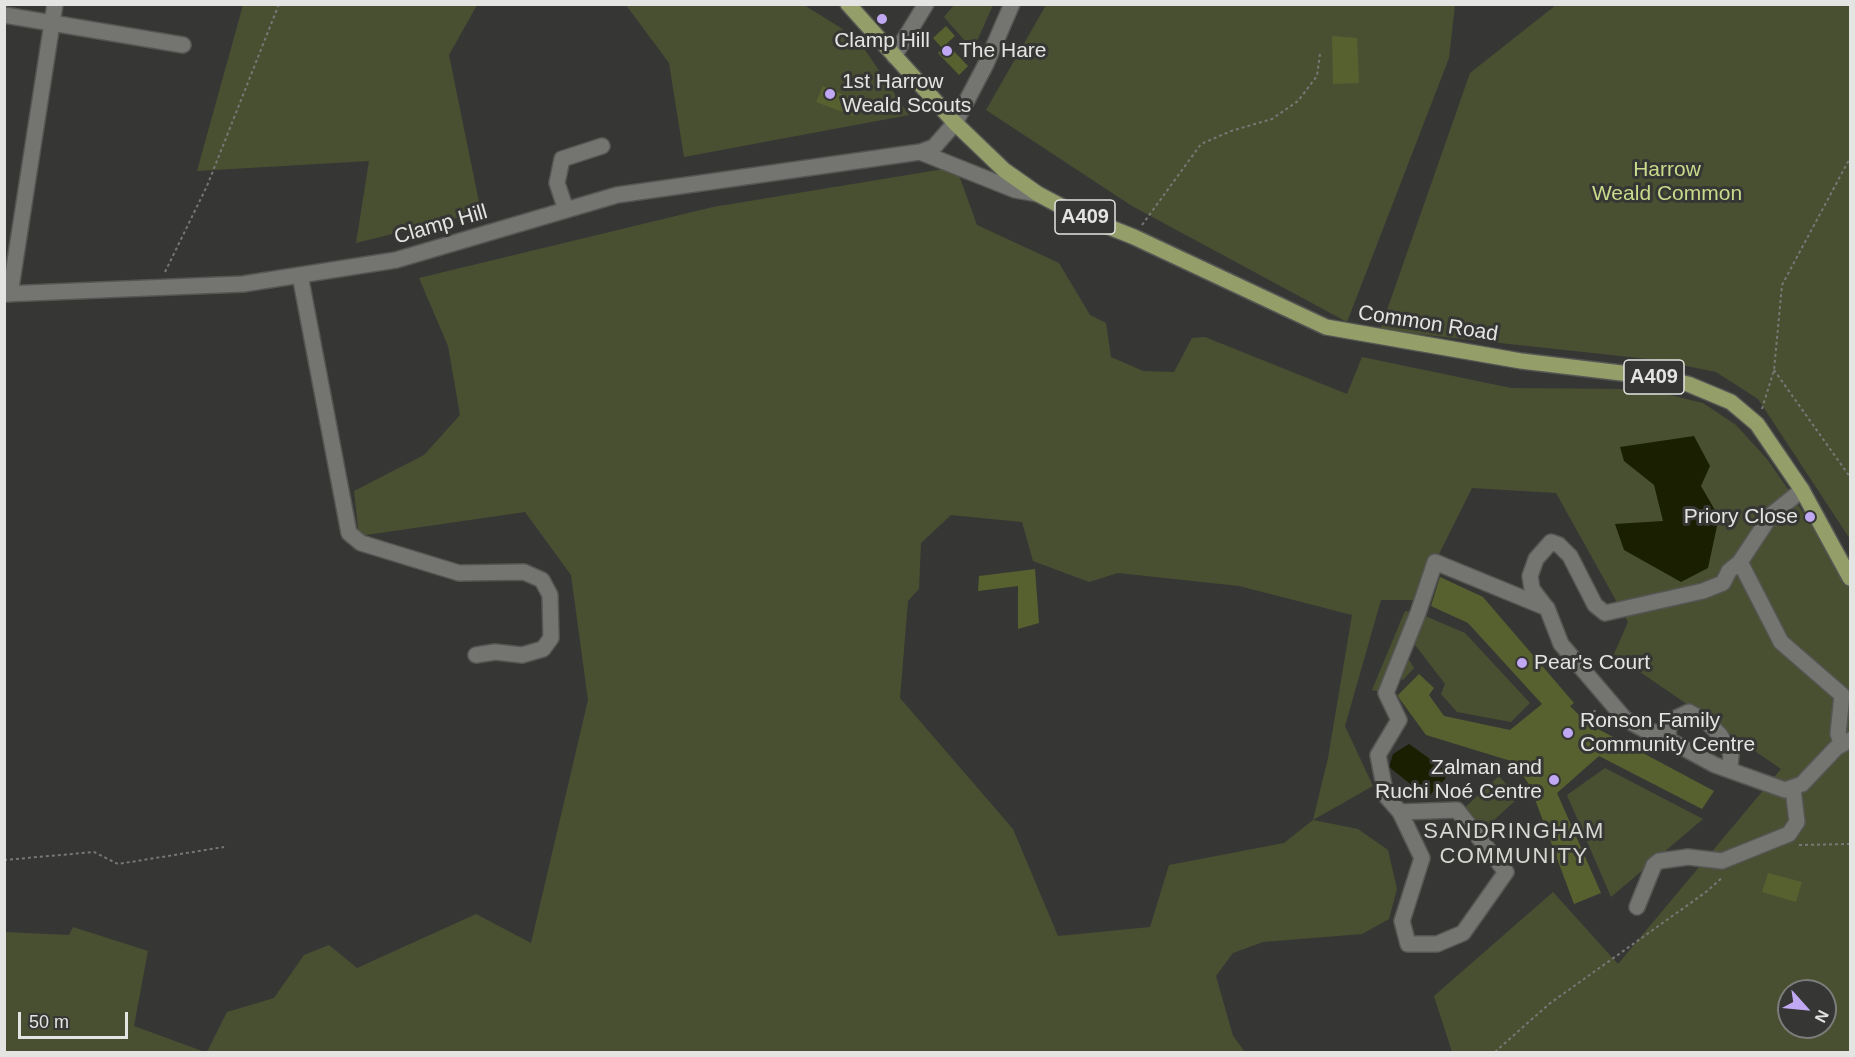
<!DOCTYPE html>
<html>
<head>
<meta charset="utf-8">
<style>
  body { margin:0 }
  #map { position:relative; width:1855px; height:1057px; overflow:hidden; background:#363734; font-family:Helvetica,sans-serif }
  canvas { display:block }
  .frame { position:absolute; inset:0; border:6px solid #e4e4e2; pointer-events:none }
  .north { position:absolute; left:1777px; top:979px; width:60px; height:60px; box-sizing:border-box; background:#363734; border:2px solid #7c7c7a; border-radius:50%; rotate:117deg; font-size:16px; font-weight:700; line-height:24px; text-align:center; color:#e4e4e2 }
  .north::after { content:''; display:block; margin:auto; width:21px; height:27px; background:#c1a8f3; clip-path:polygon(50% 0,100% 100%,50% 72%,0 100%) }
  .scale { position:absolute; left:18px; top:1012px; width:110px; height:27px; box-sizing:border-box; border:3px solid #e4e4e2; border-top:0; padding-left:8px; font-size:18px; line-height:21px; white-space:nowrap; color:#e4e4e2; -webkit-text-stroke:4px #363734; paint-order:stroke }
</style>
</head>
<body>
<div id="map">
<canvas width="1855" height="1057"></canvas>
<div class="frame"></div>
<div class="north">N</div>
<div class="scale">50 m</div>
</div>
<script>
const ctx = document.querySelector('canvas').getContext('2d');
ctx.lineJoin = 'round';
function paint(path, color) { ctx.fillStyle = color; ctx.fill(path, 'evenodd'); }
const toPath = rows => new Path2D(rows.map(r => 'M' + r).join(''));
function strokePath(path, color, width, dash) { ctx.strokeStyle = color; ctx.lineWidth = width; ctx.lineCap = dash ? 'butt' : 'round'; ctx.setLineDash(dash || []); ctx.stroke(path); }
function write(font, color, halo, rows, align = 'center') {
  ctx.font = font + ' Helvetica,sans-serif'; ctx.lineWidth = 6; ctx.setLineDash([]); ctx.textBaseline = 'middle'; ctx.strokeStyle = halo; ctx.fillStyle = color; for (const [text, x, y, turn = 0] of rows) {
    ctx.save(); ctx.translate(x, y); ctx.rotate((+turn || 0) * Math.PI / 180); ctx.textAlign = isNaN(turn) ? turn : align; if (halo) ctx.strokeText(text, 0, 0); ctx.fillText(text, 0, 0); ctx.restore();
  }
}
const green = toPath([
  [243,5,477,5,449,55,481,212,356,243,369,161,197,171],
  [626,5,804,5,857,38,909,115,684,157,669,63],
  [954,5,993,5,973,50,944,17],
  [1046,5,1455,5,1449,58,1347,322,1132,206,986,110],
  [1556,5,1850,5,1850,539,1758,399,1716,372,1657,360,1380,330,1470,73],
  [956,167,977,225,1059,263,1090,315,1106,323,1111,357,1143,371,1174,372,1192,338,1205,337,1347,394,1362,357,1511,388,1621,389,1670,395,1703,403,1736,425,1767,459,1790,492,1850,587,1850,1052,1452,1052,1434,996,1553,892,1618,964,1781,769,1614,654,1628,622,1556,493,1472,488,1416,600,1381,600,1345,726,1373,786,1313,820,1358,829,1388,850,1397,889,1389,919,1362,934,1263,942,1233,953,1216,976,1233,1036,1245,1052,207,1052,227,1012,274,998,304,955,329,945,357,968,476,914,531,943,588,700,571,575,525,512,359,536,354,491,424,455,460,415,448,346,419,278,713,207],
  [951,515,1022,522,1033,561,1089,582,1118,573,1239,586,1352,615,1328,758,1313,820,1284,843,1169,865,1150,927,1058,936,1013,829,900,698,908,601,919,589,921,543],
  [1789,991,1825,991,1825,1027,1789,1027],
  [1405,611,1418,613,1465,633,1530,703,1511,722,1457,712,1441,694,1445,684,1409,637,1395,671,1409,660,1414,668,1403,680,1395,673,1386,693,1372,690],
  [1605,768,1703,819,1611,897,1567,795],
  [1499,776,1518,798,1482,831,1462,810],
  [73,927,148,951,134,1026,205,1052,5,1052,5,932,69,935]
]);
const water = toPath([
  [1694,436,1710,466,1701,486,1719,517,1708,568,1681,582,1624,550,1615,524,1663,521,1654,485,1624,461,1620,447],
  [1409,744,1447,771,1445,779,1430,795,1423,794,1389,767,1393,754]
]);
const building = toPath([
  [946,26,955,36,942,48,933,38],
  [1332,36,1357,38,1359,83,1333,84],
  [947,44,968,66,959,75,938,53],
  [823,86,862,103,854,116,816,102],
  [1035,569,1039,623,1018,629,1018,586,978,591,979,576],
  [1440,577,1483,597,1574,703,1570,706,1595,731,1598,729,1714,791,1702,809,1599,756,1557,793,1601,893,1574,904,1530,786,1514,762,1426,735,1399,698,1398,695,1419,674,1434,688,1429,695,1444,716,1510,730,1542,704,1468,623,1431,606],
  [1768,873,1802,882,1796,902,1762,892]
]);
const path = toPath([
  [1142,225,1201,144,1231,131,1272,119,1298,101,1317,76,1320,54],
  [165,272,207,186,279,4],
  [1774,370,1850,477],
  [1762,409,1774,370,1782,285,1850,158],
  [1584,720,1597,709],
  [1799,845,1850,844],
  [4,860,94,852,118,864,224,847],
  [1495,1052,1549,1004,1706,892,1723,877]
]);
const minor = toPath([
  [4,15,183,45],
  [894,56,926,4],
  [920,152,1015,190,1038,194],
  [566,210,557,183,562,159,602,146],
  [300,275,349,533,361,543,459,573,524,572,542,580,550,595,551,638,543,649,522,655,495,652,476,655],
  [4,294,243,284,396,260,617,195,920,152,934,147,955,123,986,64,1012,4],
  [10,294,55,4],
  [1740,562,1781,642,1842,695,1838,734,1841,743],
  [1545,606,1532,589,1530,576,1536,559,1551,542,1559,545,1570,556,1595,605,1605,613,1703,591,1723,583,1729,571,1740,562,1771,515,1802,490],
  [1730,768,1731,754,1720,735,1708,723,1689,712,1674,719,1668,729,1669,740,1715,765,1785,790,1802,784,1836,748,1850,740],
  [1400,812,1457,810,1506,872,1463,933,1437,944,1408,944,1402,921,1422,858,1400,812,1386,796,1378,755,1399,720,1386,693,1418,613,1435,562,1547,608,1561,644,1625,719,1647,731,1666,734],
  [1637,907,1654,865,1659,861,1688,857,1722,861,1789,834,1797,822,1793,789]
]);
const major = toPath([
  [848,4,955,123,1004,170,1038,194,1074,213,1134,237,1326,327,1521,361,1655,377,1688,384,1731,402,1757,424,1802,490,1850,578]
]);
const markers = [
  [882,19,6,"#c1a8f3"],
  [947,51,6,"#c1a8f3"],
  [830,94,6,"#c1a8f3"],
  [1810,517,6,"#c1a8f3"],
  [1522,663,6,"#c1a8f3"],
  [1568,733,6,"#c1a8f3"],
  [1554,780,6,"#c1a8f3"]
];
const shields = [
  [1085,217,60],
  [1654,377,60]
];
const shieldNames = [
  ["A409",1085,217],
  ["A409",1654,377]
];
const poiNames = [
  ["Clamp Hill",882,41,"center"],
  ["The Hare",959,51],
  ["1st Harrow",842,82],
  ["Weald Scouts",842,106],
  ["Priory Close",1798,517,"right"],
  ["Pear's Court",1534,663],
  ["Ronson Family",1580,721],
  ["Community Centre",1580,745],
  ["Zalman and",1542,768,"right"],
  ["Ruchi Noé Centre",1542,792,"right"]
];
const parkNames = [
  ["Harrow",1667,170],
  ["Weald Common",1667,194]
];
const streetNames = [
  ["Clamp Hill",441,225,-16],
  ["Common Road",1428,324,9]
];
const neighbourhoodNames = [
  ["SANDRINGHAM",1514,832],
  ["COMMUNITY",1514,857]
];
paint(green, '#495032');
paint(water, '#191f00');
paint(building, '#57612f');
strokePath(minor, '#555553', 18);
strokePath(major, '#555553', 18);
strokePath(path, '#777875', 2, [3, 3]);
strokePath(minor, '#747571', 15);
strokePath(major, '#939e69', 15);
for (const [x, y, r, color] of markers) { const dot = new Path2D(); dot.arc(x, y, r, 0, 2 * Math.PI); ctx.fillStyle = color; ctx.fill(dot); strokePath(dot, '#363734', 2); }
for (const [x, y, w] of shields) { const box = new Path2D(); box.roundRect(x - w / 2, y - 17, w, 34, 4.5); ctx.fillStyle = '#363734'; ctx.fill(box); strokePath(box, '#e4e4e2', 1.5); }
write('bold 20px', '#e4e4e2', null, shieldNames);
write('21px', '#e4e4e2', '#363734', poiNames, 'left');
write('21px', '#c8da8b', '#363734', parkNames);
write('21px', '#e4e4e2', '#363734', streetNames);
ctx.letterSpacing = '1.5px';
write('22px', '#d6d7d3', '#363734', neighbourhoodNames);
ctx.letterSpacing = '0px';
</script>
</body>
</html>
